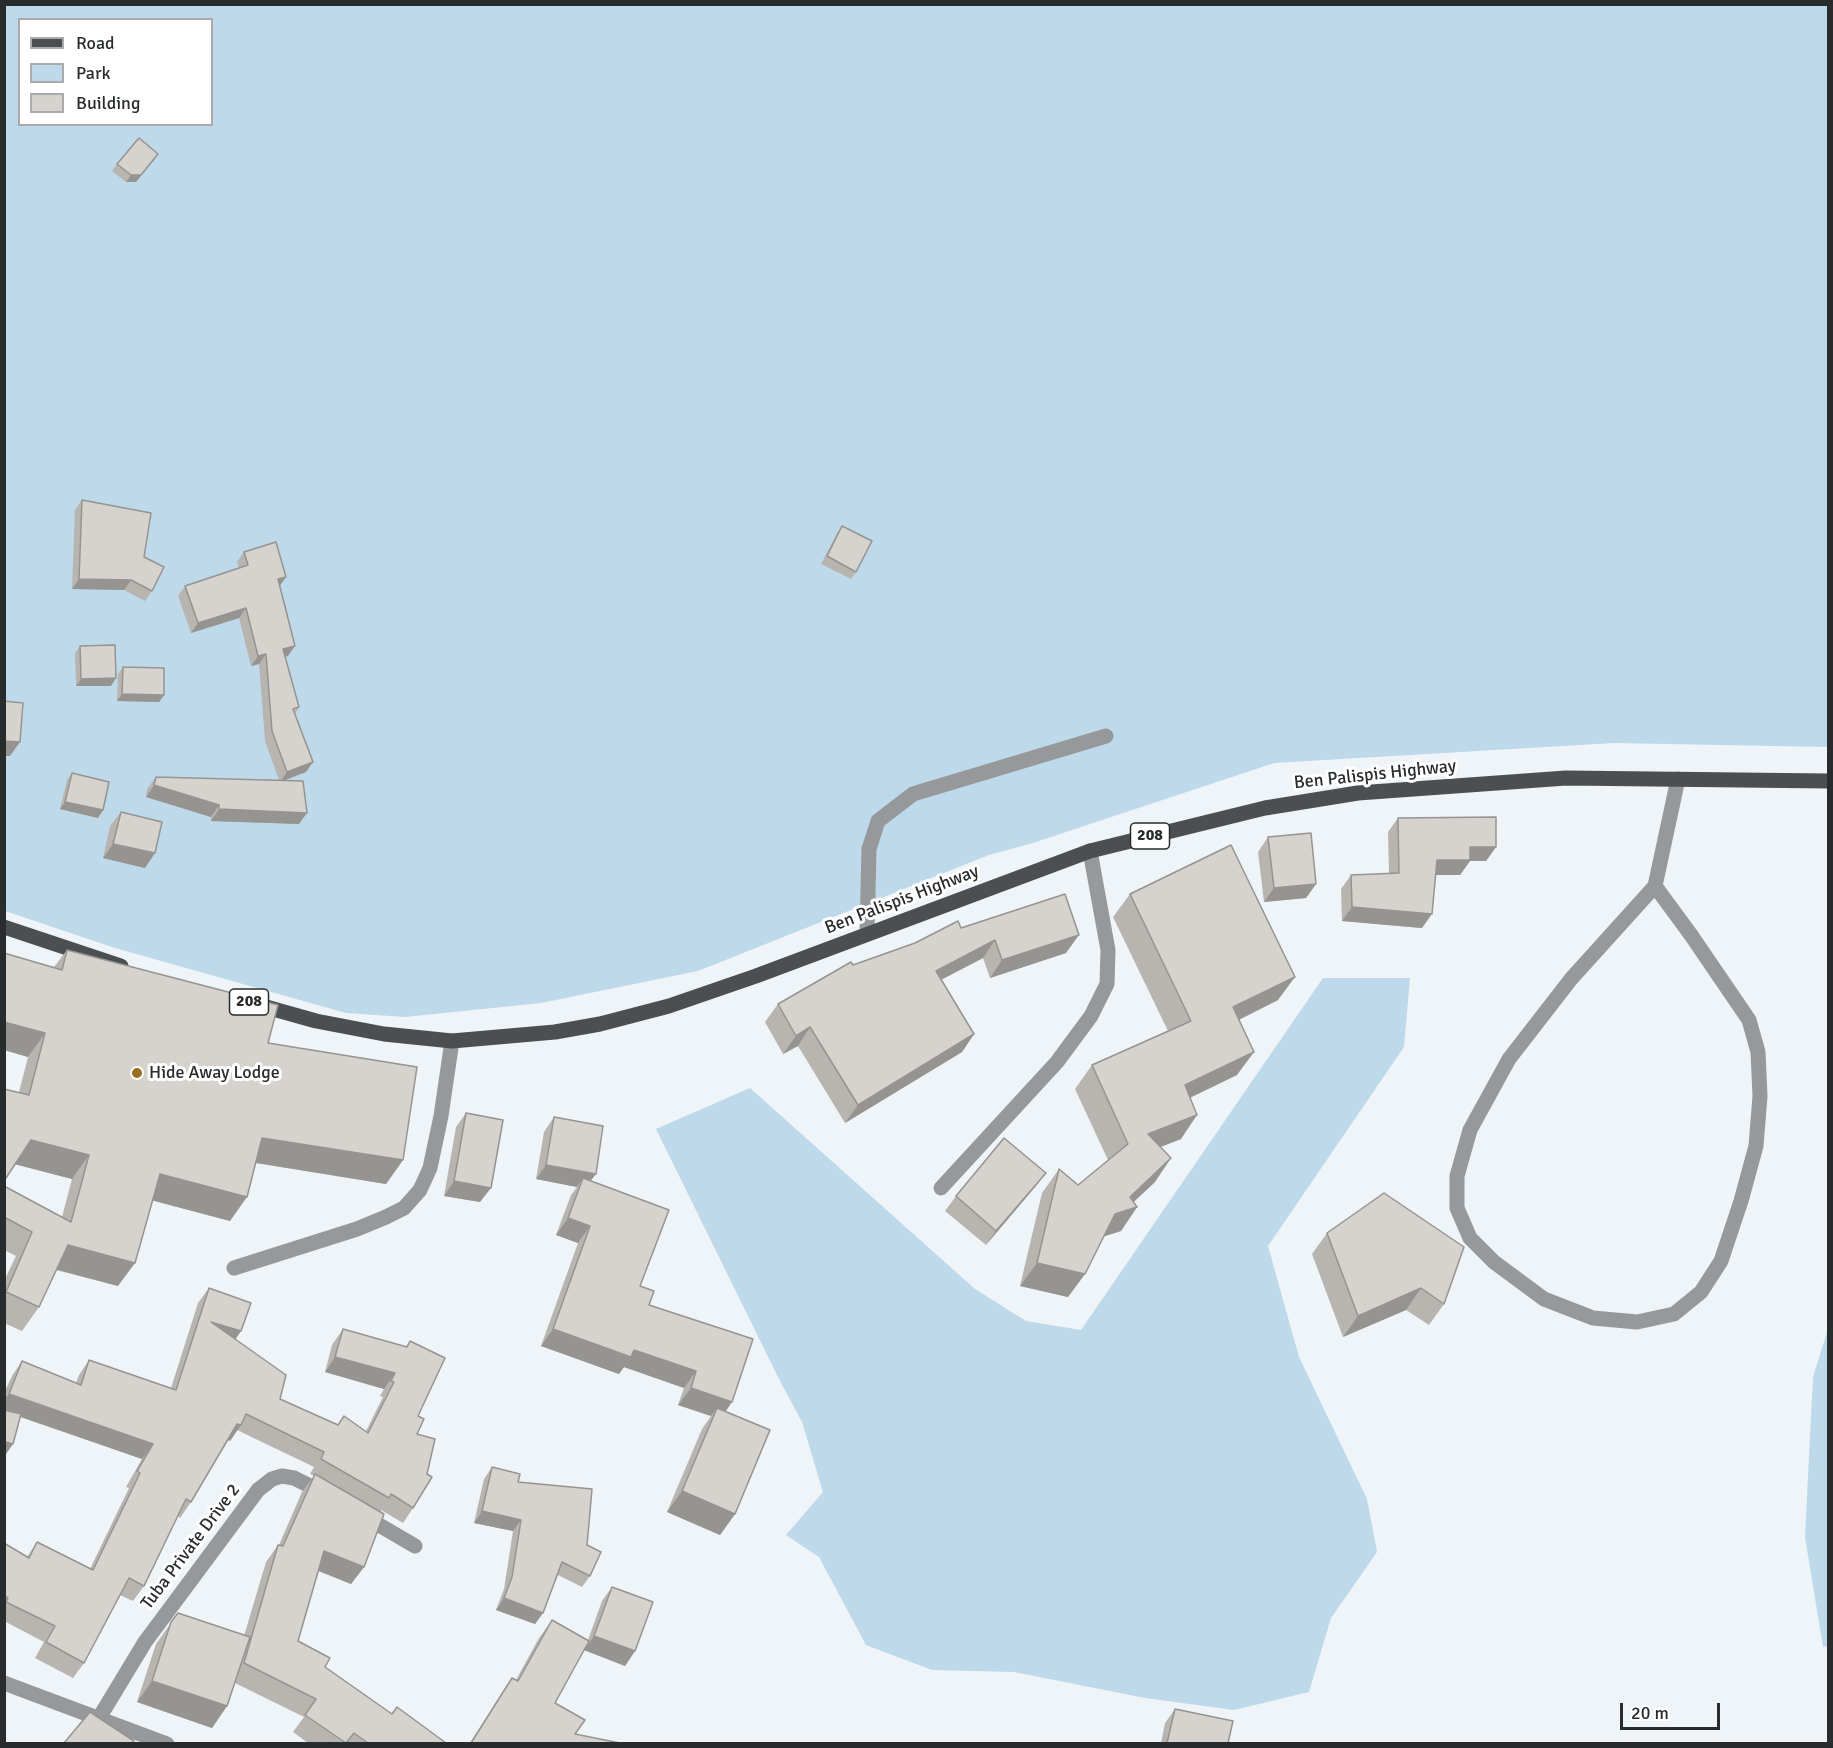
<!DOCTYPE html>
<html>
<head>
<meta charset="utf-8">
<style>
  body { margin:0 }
  #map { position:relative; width:1833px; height:1748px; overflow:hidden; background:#eef4f7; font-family:Signika,sans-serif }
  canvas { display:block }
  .frame { position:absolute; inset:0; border:6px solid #292c2d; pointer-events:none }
  .legend { position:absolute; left:18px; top:18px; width:195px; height:108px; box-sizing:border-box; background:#fff; border:2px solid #a9abab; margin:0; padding:8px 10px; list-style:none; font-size:18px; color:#292c2d }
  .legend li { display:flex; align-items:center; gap:12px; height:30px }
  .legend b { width:30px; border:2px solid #a9abab }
  .scale { position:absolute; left:1620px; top:1703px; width:100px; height:27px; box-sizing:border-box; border:3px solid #292c2d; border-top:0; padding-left:8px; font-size:18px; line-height:21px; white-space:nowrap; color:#292c2d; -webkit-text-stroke:4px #fff; paint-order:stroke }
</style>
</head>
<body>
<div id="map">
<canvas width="1833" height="1748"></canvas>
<div class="frame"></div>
<ul class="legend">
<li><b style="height:8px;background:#4b4f52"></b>Road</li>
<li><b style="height:16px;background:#bdd9ea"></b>Park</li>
<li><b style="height:16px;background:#d6d3ce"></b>Building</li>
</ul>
<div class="scale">20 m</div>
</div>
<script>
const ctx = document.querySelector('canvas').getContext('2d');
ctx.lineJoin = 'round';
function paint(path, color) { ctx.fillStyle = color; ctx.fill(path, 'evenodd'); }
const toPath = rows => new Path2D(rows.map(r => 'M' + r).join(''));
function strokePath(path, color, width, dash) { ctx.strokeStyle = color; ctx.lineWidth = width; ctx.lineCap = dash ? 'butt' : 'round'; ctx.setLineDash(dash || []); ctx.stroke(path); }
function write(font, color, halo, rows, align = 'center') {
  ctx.font = font + ' Signika,sans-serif'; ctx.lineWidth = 6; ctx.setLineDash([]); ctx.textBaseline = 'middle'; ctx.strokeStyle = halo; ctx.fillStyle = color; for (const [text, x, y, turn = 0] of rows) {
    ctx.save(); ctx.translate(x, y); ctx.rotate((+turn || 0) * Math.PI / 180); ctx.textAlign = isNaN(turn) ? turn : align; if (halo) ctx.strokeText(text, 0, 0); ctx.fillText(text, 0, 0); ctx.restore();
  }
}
const green = toPath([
  [5,5,1828,5,1828,747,1614,743,1274,763,1033,843,989,855,698,971,541,1003,405,1017,346,1013,115,948,5,911],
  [20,20,212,20,212,124,20,124],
  [1323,978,1410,978,1404,1047,1268,1246,1299,1357,1367,1499,1377,1552,1331,1618,1309,1692,1234,1710,1145,1698,1014,1672,932,1670,866,1645,819,1557,786,1535,823,1492,802,1422,779,1379,656,1129,750,1088,975,1289,1026,1321,1081,1330],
  [1828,1329,1828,1646,1823,1647,1805,1537,1813,1377]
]);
const minor = toPath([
  [1655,886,1571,979,1509,1059,1470,1130,1457,1176,1457,1208,1470,1238,1494,1262,1544,1299,1593,1318,1637,1322,1674,1314,1701,1292,1721,1261,1741,1201,1756,1146,1760,1096,1758,1052,1749,1020,1691,935,1655,886,1678,779],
  [867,934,869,849,878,821,913,794,1106,736],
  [941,1188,1057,1062,1091,1016,1107,984,1108,950,1090,851],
  [234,1268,357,1229,386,1217,404,1208,420,1190,430,1168,441,1116,452,1041],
  [362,1515,415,1546],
  [4,1683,167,1744],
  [99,1718,145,1642,258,1490,272,1479,282,1476,294,1478,326,1494]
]);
const major = toPath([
  [4,927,121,966],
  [259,1005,316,1021,384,1034,452,1041,555,1032,600,1024,669,1006,756,976,1090,851,1265,808,1358,793,1566,778,1828,781]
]);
const wall = toPath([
  [158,154,136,182,126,182,112,171,117,164],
  [82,500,144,557,152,591,145,601,124,590,72,589,75,510],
  [842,526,856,572,851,579,821,564,837,533],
  [244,552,280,586,288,656,285,657,299,707,295,714,306,772,283,780,299,824,211,821,211,817,146,797,147,789,156,777,279,780,265,741,259,664,251,666,239,618,191,633,178,596,185,586,239,568,237,562],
  [80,646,111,686,76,686,75,653],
  [123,667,164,695,159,702,117,701,118,674],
  [72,773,98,818,60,809,67,780],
  [121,812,145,868,103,858,110,826],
  [1398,818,1496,847,1486,861,1470,861,1460,875,1436,875,1422,928,1342,921,1341,889,1351,875,1389,874,1388,832],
  [1268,837,1316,884,1306,898,1264,902,1258,852],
  [1130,894,1278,1000,1239,1020,1237,1075,1190,1098,1181,1139,1160,1147,1155,1182,1133,1202,1137,1207,1121,1231,1104,1236,1085,1274,1068,1297,1020,1286,1042,1193,1059,1169,1078,1185,1108,1160,1075,1089,1092,1065,1168,1031,1113,917],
  [961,928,1066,953,990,978,983,958,941,980,974,1034,962,1052,845,1123,798,1046,783,1054,765,1022,778,1004],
  [67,950,268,1043,403,1160,386,1184,255,1163,230,1221,152,1200,118,1286,56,1270,39,1307,22,1331,4,1323,4,1281,16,1256,4,1250,4,1186,62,1217,72,1179,15,1164,19,1092,28,1057,4,1050,4,953,54,967],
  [466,1113,480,1202,444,1196,456,1127],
  [554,1117,591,1180,649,1305,732,1402,726,1411,735,1514,720,1535,667,1512,702,1429,711,1416,678,1405,684,1388,624,1367,619,1374,541,1346,578,1243,556,1235,571,1195,577,1187,536,1179,544,1132],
  [1035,1187,986,1245,945,1211,956,1196],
  [1384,1193,1444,1304,1429,1325,1406,1310,1343,1337,1312,1254,1327,1233],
  [209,1288,235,1339,280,1399,338,1425,366,1431,383,1397,380,1396,384,1389,325,1372,332,1345,343,1329,406,1347,410,1341,418,1416,413,1508,403,1523,381,1510,364,1567,351,1584,318,1571,298,1641,325,1667,392,1714,446,1743,308,1743,293,1732,304,1717,235,1683,227,1706,212,1728,137,1702,156,1644,178,1613,244,1636,266,1562,278,1545,279,1545,302,1492,314,1476,310,1474,314,1467,237,1430,230,1441,228,1440,191,1502,180,1518,178,1516,144,1586,133,1601,120,1595,84,1663,73,1678,35,1658,44,1642,4,1621,4,1543,27,1557,37,1542,90,1569,129,1488,126,1487,142,1459,20,1417,4,1457,4,1393,12,1376,22,1361,76,1383,79,1375,89,1360,171,1388,198,1303],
  [492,1467,518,1482,587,1545,590,1576,582,1587,558,1575,543,1613,535,1624,496,1610,504,1589,513,1531,474,1523,484,1479],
  [612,1587,635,1651,625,1666,584,1650,555,1703,575,1734,620,1743,470,1743,500,1696,512,1678,516,1680,539,1638,552,1620,588,1640,602,1601],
  [1175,1709,1228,1743,1161,1743,1165,1723]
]);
const shadedWall = toPath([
  [158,154,136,182,126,182,131,175],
  [286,577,279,587,278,579],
  [79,579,131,580,124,590,72,589],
  [246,608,239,618,191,633,198,623],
  [295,646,288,656,276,659,283,649],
  [266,654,259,664,251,666,258,656],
  [116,678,111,686,76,686,81,679],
  [122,694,164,695,159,702,117,701],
  [4,741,20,742,10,756,4,756],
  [313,762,306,772,280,782,287,772],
  [154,785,219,805,211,817,146,797],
  [65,802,103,810,98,818,60,809],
  [219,809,307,813,299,824,211,821],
  [113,844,155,853,145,868,103,858],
  [1470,847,1496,847,1486,861,1470,861,1460,875,1427,875,1437,860],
  [1316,884,1306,898,1264,902,1274,888],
  [1352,907,1432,914,1422,928,1342,921],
  [1079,935,1066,953,990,978,1002,960],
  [995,940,983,958,923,989,936,971],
  [1295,977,1278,1000,1216,1031,1233,1007],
  [4,1022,45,1033,28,1057,4,1050],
  [810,1027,798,1046,783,1054,796,1036],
  [974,1034,962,1052,845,1123,858,1105],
  [1254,1052,1237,1075,1168,1108,1185,1085],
  [1197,1115,1181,1139,1132,1158,1148,1134],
  [262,1138,403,1160,386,1184,245,1161],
  [31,1140,89,1155,72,1179,14,1164],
  [1171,1158,1155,1182,1123,1212,1137,1207,1121,1231,1099,1238,1115,1214,1130,1197],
  [546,1165,596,1174,585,1188,583,1178,577,1187,536,1179],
  [1046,1173,1035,1187,986,1245,996,1231],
  [160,1174,247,1197,230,1221,143,1198],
  [454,1181,491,1188,480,1202,444,1196],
  [568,1218,590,1226,578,1243,556,1235],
  [68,1245,135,1263,118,1286,51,1268],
  [1037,1263,1085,1274,1068,1297,1020,1286],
  [1421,1288,1406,1310,1343,1337,1358,1316],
  [211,1322,241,1331,231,1346],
  [553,1329,634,1350,696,1371,684,1388,624,1367,619,1374,541,1346],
  [335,1357,395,1373,384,1389,325,1372],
  [691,1388,732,1402,720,1419,717,1408,711,1416,678,1405],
  [9,1394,153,1444,142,1459,4,1411,4,1400],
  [237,1424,241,1425,230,1441,227,1439],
  [6,1442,13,1444,4,1457,4,1443],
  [682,1491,735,1514,720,1535,667,1512],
  [482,1511,521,1520,513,1531,474,1523],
  [324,1551,364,1567,351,1584,312,1568],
  [504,1598,543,1613,535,1624,496,1610],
  [594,1636,635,1651,625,1666,584,1650],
  [152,1681,227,1706,212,1728,137,1702]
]);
const building = toPath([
  [139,138,158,154,141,175,131,175,117,164,139,138],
  [82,500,151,513,144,557,164,567,152,591,131,580,79,579,82,500],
  [842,526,872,541,856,572,827,556,842,526],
  [276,542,286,577,278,579,295,646,283,649,299,707,293,709,313,762,287,772,272,731,266,654,258,656,246,608,198,623,185,586,248,565,244,552,276,542],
  [115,645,116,678,81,679,80,646,115,645],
  [123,667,164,668,164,695,122,694,123,667],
  [4,701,23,703,20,742,4,741,4,701],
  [72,773,109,782,103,810,65,802,72,773],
  [156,777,303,781,307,813,219,809,219,805,154,785,156,777],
  [121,812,162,822,155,853,113,844,121,812],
  [1496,817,1496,847,1470,847,1470,860,1437,860,1432,914,1352,907,1351,875,1399,873,1398,818,1496,817],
  [1311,833,1316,884,1274,888,1268,837,1311,833],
  [1231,845,1295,977,1233,1007,1254,1052,1185,1085,1197,1115,1148,1134,1171,1158,1130,1197,1137,1207,1115,1214,1085,1274,1037,1263,1059,1169,1078,1185,1128,1144,1092,1065,1191,1021,1130,894,1231,845],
  [1065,894,1079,935,1002,960,995,940,936,971,974,1034,858,1105,810,1027,796,1036,778,1004,851,962,853,965,915,943,958,921,961,928,1065,894],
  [67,950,278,1005,268,1043,417,1067,403,1160,262,1138,247,1197,160,1174,135,1263,68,1245,39,1307,6,1292,32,1232,4,1217,4,1186,71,1222,89,1155,31,1140,4,1181,4,1089,29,1095,45,1033,4,1022,4,953,62,970,67,950],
  [466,1113,503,1120,491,1188,454,1181,466,1113],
  [554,1117,603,1126,596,1174,546,1165,554,1117],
  [1004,1138,1046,1173,996,1231,956,1196,1004,1138],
  [583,1178,669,1210,640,1286,654,1291,649,1305,753,1339,732,1402,691,1388,696,1371,634,1350,631,1357,553,1329,590,1226,568,1218,583,1178],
  [1384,1193,1464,1247,1444,1304,1421,1288,1358,1316,1327,1233,1384,1193],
  [209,1288,251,1303,241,1331,211,1322,286,1375,280,1399,338,1425,344,1416,368,1433,394,1382,391,1381,395,1373,335,1357,343,1329,407,1347,410,1341,445,1358,418,1416,424,1419,417,1434,435,1439,427,1474,432,1477,413,1508,391,1494,389,1498,321,1459,324,1452,246,1414,241,1425,237,1424,191,1502,186,1499,144,1586,129,1578,84,1663,46,1642,55,1626,6,1602,8,1598,4,1595,4,1543,29,1558,37,1542,93,1570,140,1473,137,1471,153,1444,9,1394,22,1361,81,1385,89,1360,176,1390,209,1288],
  [717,1408,770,1430,735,1514,682,1491,717,1408],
  [4,1410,21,1414,13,1444,6,1442,4,1448,4,1410],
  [492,1467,520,1474,518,1482,592,1489,587,1545,601,1552,590,1576,562,1562,543,1613,504,1598,512,1577,521,1520,482,1511,492,1467],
  [315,1474,384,1514,364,1567,324,1551,298,1641,330,1658,325,1667,392,1714,397,1707,446,1743,368,1743,354,1733,346,1743,305,1715,316,1699,244,1663,278,1545,283,1546,315,1474],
  [612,1587,653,1602,635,1651,594,1636,612,1587],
  [178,1613,250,1637,227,1706,152,1681,171,1622,178,1613],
  [552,1620,589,1641,555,1703,585,1720,575,1734,620,1743,471,1743,512,1678,518,1681,552,1620],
  [1175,1709,1233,1721,1228,1743,1167,1743,1175,1709],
  [90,1712,134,1741,132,1743,64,1743,90,1712]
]);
const markers = [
  [137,1073,6,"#99701d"]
];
const shields = [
  [1150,836,39],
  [249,1002,39]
];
const shieldNames = [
  ["208",1150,836],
  ["208",249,1002]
];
const streetNames = [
  ["Ben Palispis Highway",1375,775,-6],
  ["Ben Palispis Highway",902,900,-21],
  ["Tuba Private Drive 2",191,1547,-53]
];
const poiNames = [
  ["Hide Away Lodge",149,1073]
];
paint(green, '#bdd9ea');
strokePath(minor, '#96989a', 15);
strokePath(major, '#4b4f52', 15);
paint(wall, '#b8b5b1');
paint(shadedWall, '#969490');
paint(building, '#d6d3ce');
strokePath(building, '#969490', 1.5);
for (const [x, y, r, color] of markers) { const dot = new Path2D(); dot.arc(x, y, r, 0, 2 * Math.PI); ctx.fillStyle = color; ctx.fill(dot); strokePath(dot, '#fff', 2); }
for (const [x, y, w] of shields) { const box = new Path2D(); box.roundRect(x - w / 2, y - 13, w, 26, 4.5); ctx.fillStyle = '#fff'; ctx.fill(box); strokePath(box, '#292c2d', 1.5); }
write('bold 16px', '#292c2d', null, shieldNames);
write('18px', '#292c2d', '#fff', streetNames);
write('18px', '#292c2d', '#fff', poiNames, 'left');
</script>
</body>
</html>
